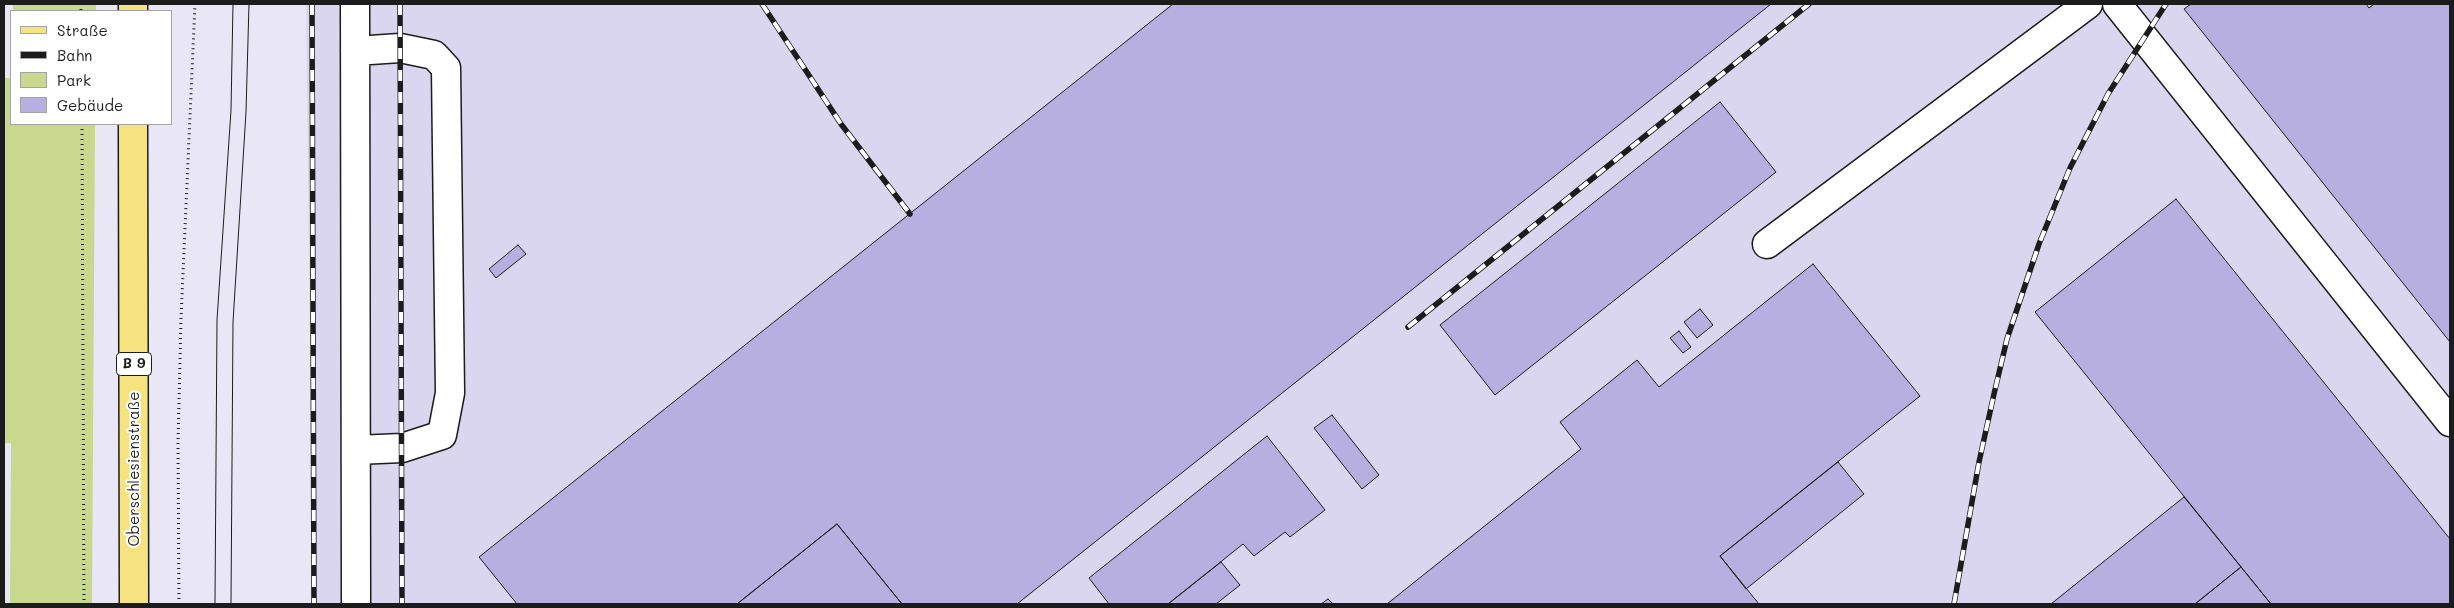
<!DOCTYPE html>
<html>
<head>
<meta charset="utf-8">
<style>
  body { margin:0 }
  #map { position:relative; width:2454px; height:608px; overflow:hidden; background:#e9e7f6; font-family:Mali,sans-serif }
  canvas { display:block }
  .frame { position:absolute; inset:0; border:5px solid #1c1c1c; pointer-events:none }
  .legend { position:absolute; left:10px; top:10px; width:162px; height:115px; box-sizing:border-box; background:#fff; border:1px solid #a4a4a4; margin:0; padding:6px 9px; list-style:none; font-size:15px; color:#1c1c1c }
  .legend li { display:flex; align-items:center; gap:10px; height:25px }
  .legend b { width:25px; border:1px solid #a4a4a4 }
</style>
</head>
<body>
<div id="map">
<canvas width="2454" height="608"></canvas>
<div class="frame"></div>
<ul class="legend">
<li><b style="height:6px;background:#f5e382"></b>Straße</li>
<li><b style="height:6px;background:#1c1c1c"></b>Bahn</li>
<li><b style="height:14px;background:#c8d88c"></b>Park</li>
<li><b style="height:14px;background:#b6afe0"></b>Gebäude</li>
</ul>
</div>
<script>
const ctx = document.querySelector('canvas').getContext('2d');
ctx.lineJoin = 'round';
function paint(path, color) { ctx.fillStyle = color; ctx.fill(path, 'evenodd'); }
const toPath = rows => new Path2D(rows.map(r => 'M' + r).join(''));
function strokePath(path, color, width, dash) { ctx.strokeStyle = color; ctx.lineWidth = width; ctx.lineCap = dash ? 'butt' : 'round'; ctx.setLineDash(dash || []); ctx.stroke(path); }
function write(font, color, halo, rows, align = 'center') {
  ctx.font = font + ' Mali,sans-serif'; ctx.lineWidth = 4; ctx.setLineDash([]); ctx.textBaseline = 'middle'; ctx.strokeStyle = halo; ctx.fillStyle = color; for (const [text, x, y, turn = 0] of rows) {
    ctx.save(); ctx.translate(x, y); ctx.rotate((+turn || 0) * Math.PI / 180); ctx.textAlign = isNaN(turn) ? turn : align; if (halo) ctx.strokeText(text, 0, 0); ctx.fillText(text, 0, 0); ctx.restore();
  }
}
const built = toPath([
  [306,4,2450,4,2450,604,313,604]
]);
const green = toPath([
  [13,4,96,4,96,11,13,11],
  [4,78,11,78,11,124,95,124,92,604,10,604,11,443,4,443]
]);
const building = toPath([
  [1173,4,1771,4,1017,604,902,604,837,524,737,604,517,604,479,557,1173,4],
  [2191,4,2366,4,2369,8,2374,4,2450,4,2450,342,2184,9,2191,4],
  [1720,102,1776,172,1495,395,1440,325,1720,102],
  [2176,199,2450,539,2450,604,2271,604,2035,312,2176,199],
  [518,245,526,254,496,278,489,269,518,245],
  [1813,264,1920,396,1720,556,1759,604,1387,604,1581,449,1560,422,1637,360,1659,387,1813,264],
  [1700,309,1713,325,1697,338,1684,322,1700,309],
  [1679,331,1691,347,1683,353,1670,338,1679,331],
  [1332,415,1379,475,1362,489,1314,428,1332,415],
  [1267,436,1325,510,1290,537,1285,532,1254,556,1243,544,1168,604,1109,604,1089,578,1267,436],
  [1838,462,1864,494,1746,589,1720,556,1838,462],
  [2184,497,2241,567,2195,604,2051,604,2184,497],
  [837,524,902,604,737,604,837,524],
  [1221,562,1240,585,1216,604,1168,604,1221,562],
  [2241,567,2271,604,2195,604,2241,567],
  [1328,599,1333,604,1321,604,1328,599]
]);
const path = toPath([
  [81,4,81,11],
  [82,124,84,604],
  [179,604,178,443,181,318,195,4]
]);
const minor = toPath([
  [355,4,356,604],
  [2117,4,2450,422],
  [355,51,400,48,434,55,446,68,450,393,442,435,402,448,356,450],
  [1767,244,2088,4]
]);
const major = toPath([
  [133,4,133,11],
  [133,124,134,604]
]);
const tram = toPath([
  [215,604,217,320,231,110,233,4],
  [231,604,233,322,246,112,249,4]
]);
const rail = toPath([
  [312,4,314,604],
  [400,4,402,604],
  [762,4,841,124,910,214],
  [1408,327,1809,4],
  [1954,604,1979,462,1994,394,2007,339,2039,244,2070,168,2108,94,2166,4]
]);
const shields = [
  [134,364,35]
];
const shieldNames = [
  ["B 9",134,364]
];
const streetNames = [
  ["Oberschlesienstraße",134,469,-90]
];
paint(built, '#dad6ef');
paint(green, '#c8d88c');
paint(building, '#b6afe0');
strokePath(building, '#1c1c1c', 1);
strokePath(minor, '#1c1c1c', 31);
strokePath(major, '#1c1c1c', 31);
strokePath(path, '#1c1c1c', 3, [1, 4]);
strokePath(minor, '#fff', 28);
strokePath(major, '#f5e382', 28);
strokePath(tram, '#1c1c1c', 1);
strokePath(rail, '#1c1c1c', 5.5);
strokePath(rail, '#fff', 4, [11]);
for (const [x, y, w] of shields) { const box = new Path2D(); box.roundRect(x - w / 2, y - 11.5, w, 23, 4); ctx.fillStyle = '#fff'; ctx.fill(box); strokePath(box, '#1c1c1c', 1); }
write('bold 14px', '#1c1c1c', null, shieldNames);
write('15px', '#1c1c1c', '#fff', streetNames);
</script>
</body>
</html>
